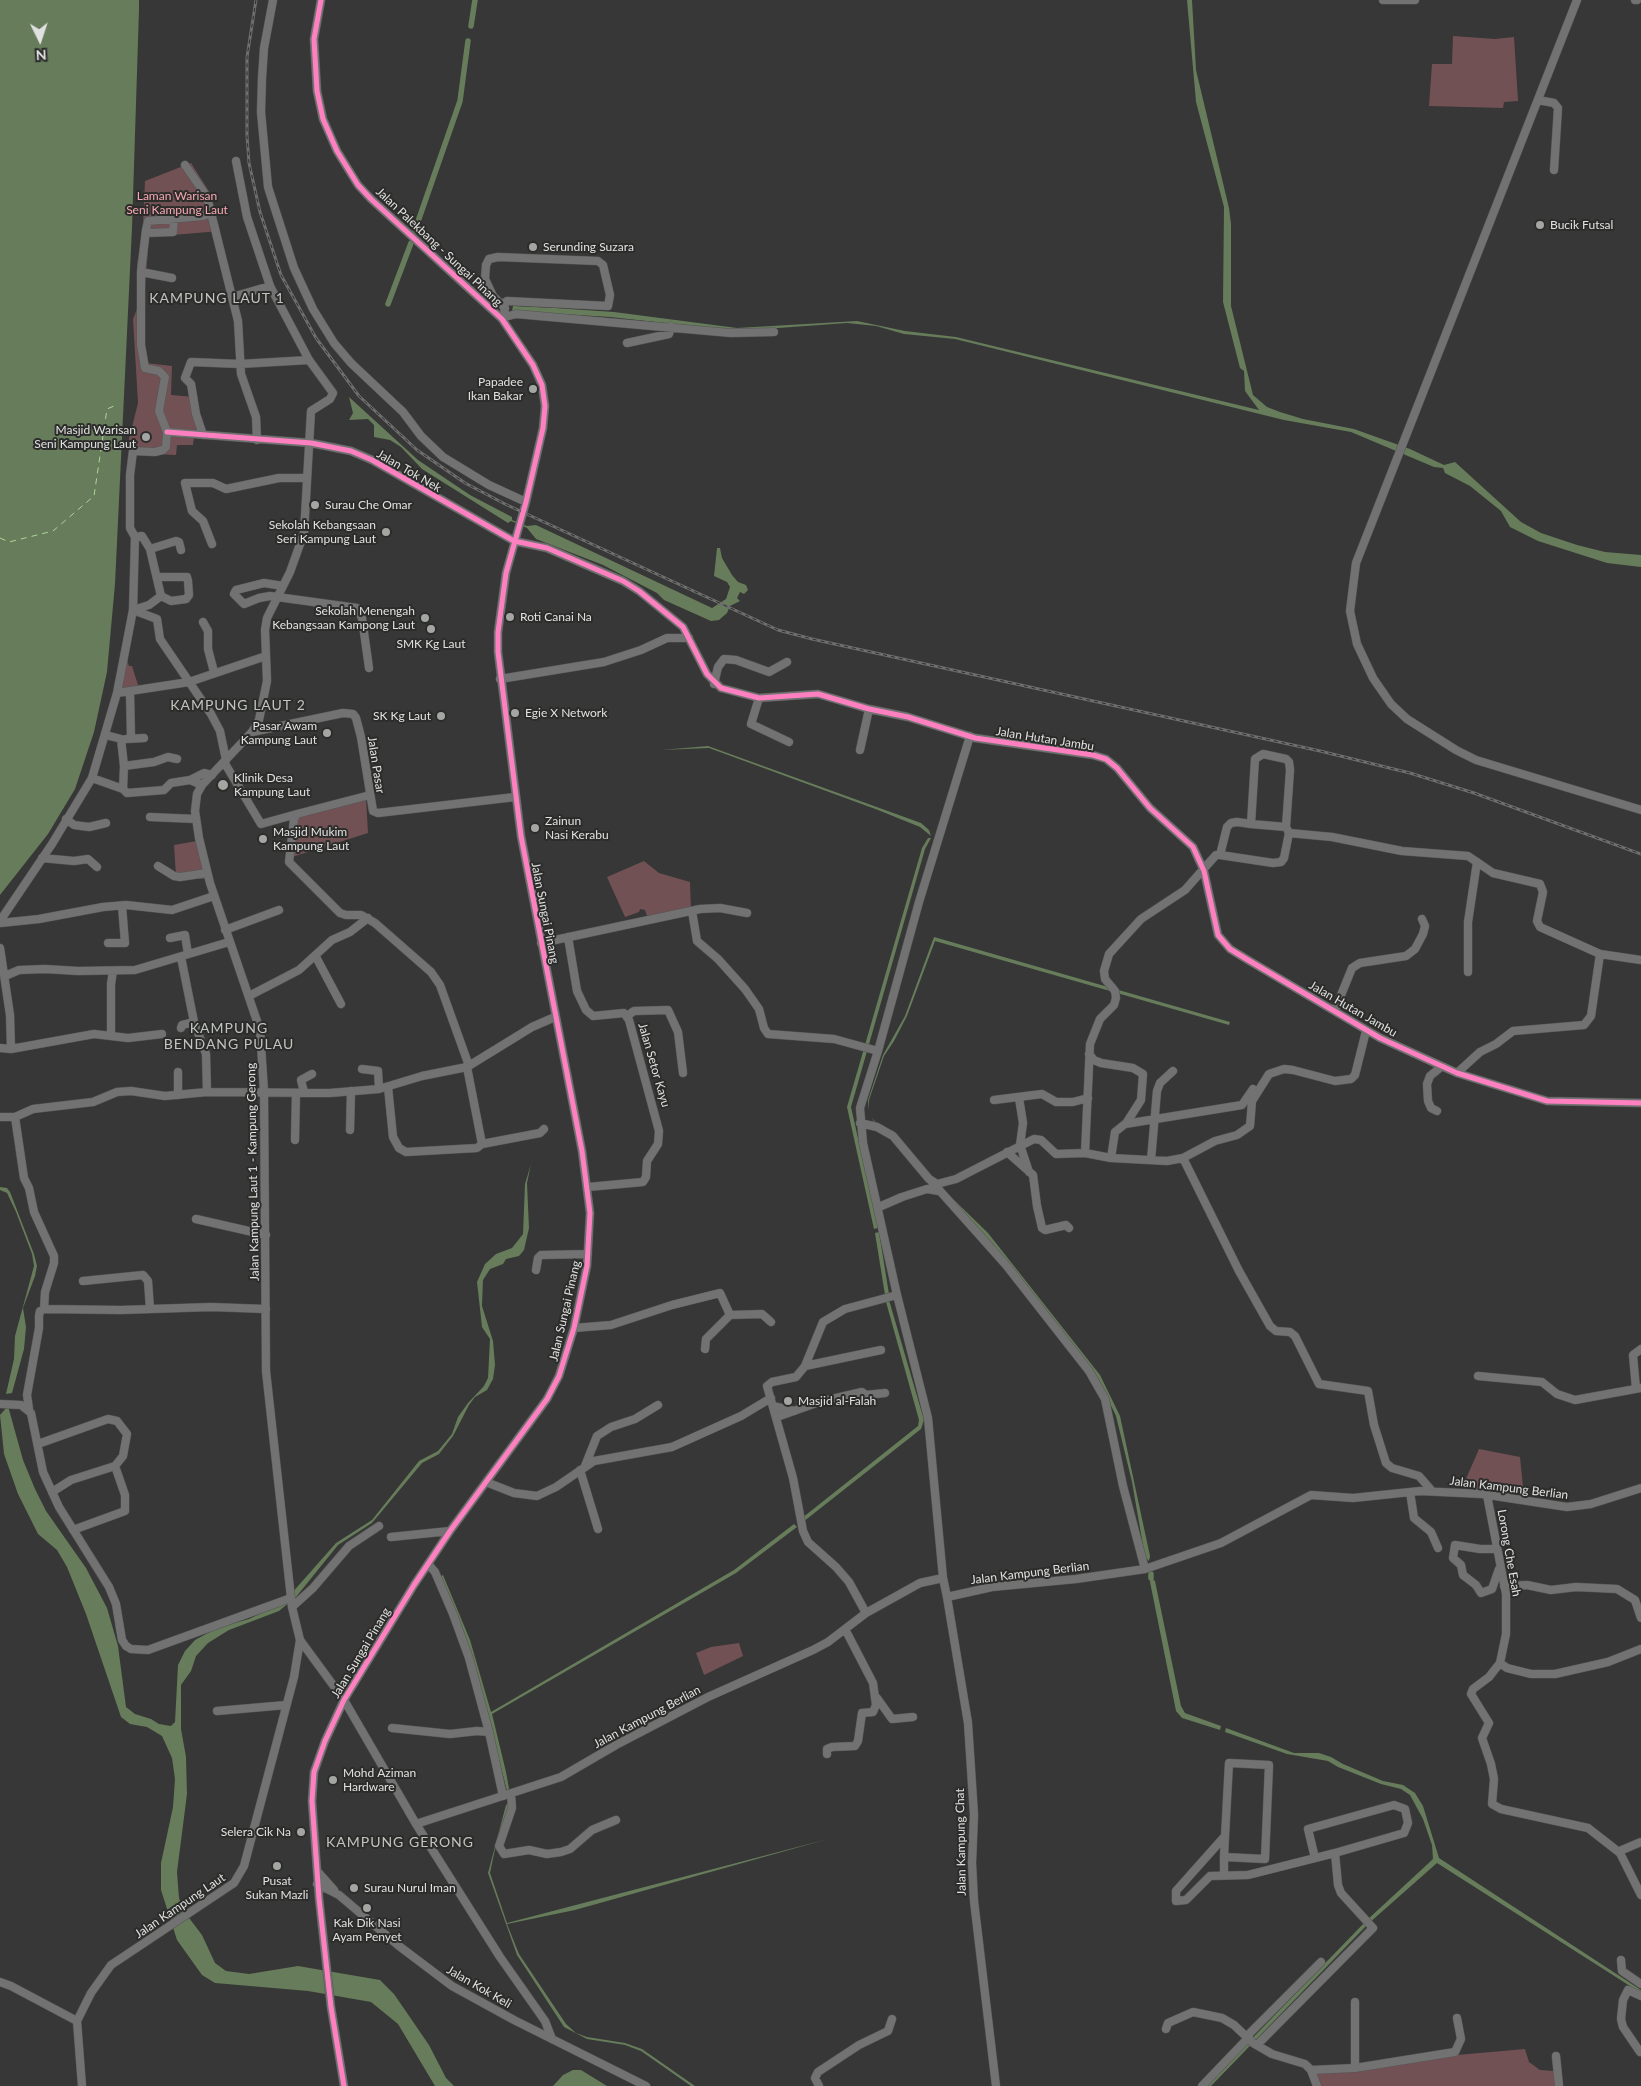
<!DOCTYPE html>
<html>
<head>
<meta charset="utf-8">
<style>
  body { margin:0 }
  #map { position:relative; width:1641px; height:2086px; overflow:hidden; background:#363736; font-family:Lato,sans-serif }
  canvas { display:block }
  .north { position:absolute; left:15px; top:15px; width:50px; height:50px; -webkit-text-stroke:4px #2c2d2b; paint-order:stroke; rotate:176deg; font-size:14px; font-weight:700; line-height:20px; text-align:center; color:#e0e1e0 }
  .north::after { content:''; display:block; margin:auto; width:18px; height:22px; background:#e0e1e0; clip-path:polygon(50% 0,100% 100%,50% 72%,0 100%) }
</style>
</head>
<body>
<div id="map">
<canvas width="1641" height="2086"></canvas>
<div class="north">N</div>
</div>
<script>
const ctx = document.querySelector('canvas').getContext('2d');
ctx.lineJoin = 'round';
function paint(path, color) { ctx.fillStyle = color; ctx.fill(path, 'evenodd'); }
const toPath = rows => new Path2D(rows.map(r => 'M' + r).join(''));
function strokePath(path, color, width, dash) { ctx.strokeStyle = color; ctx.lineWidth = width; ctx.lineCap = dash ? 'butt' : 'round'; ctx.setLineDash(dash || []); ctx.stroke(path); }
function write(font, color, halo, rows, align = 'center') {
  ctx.font = font + ' Lato,sans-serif'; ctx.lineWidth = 4; ctx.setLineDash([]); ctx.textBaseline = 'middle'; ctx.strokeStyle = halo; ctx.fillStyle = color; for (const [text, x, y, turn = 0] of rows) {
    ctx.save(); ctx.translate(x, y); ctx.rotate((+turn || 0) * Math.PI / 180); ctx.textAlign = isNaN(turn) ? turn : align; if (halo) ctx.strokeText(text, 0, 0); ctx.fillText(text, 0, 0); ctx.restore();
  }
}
const green = toPath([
  [1453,36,1495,39,1514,37,1518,101,1504,102,1503,108,1429,106,1432,64,1452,64],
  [191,163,210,193,220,231,149,237,142,326,146,363,172,366,171,395,195,397,205,432,194,437,193,445,177,445,176,455,130,453,129,439,138,403,133,319,137,309,137,265,143,227,145,181],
  [126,657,129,666,132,666,139,688,122,691],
  [366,798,368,833,292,857,297,818,301,815],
  [197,841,203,872,176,876,174,845],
  [644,861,659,873,690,882,691,910,647,916,645,910,640,909,639,912,625,917,607,877],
  [1479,1449,1520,1457,1524,1497,1462,1488],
  [739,1643,743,1656,704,1675,696,1653,711,1647],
  [1525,2049,1529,2062,1540,2070,1554,2071,1557,2086,1318,2086,1315,2077,1318,2072,1370,2069,1457,2055]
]);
const water = toPath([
  [0,0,139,0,139,10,132,228,115,584,107,672,94,732,75,789,48,834,0,895],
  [1187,0,1192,0,1196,70,1229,208,1231,224,1231,306,1253,395,1267,407,1280,412,1303,419,1354,429,1410,449,1444,465,1455,462,1521,522,1541,533,1577,545,1605,552,1641,555,1641,567,1607,563,1538,541,1510,527,1501,511,1470,486,1445,473,1443,468,1434,467,1351,432,1284,420,955,339,904,334,876,326,847,323,737,331,610,317,512,311,513,306,555,308,614,312,737,328,857,321,905,331,956,337,1259,410,1245,391,1244,371,1240,368,1223,302,1224,207,1196,102],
  [349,397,418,460,470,495,512,517,512,520,527,526,536,525,712,608,726,599,730,587,727,582,714,576,717,548,720,548,722,558,732,575,738,582,746,585,748,590,744,594,740,592,737,598,740,601,730,606,727,613,719,620,711,621,664,600,657,593,603,565,536,539,527,528,511,521,508,523,422,469,401,447,390,440,374,437,374,425,368,419,349,420,353,413],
  [708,746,921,823,929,830,931,836,920,827,878,810,709,748,661,750],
  [928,838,931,838,925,849,851,1107,878,1228,874,1229,847,1107,922,848],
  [934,937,1230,1022,1229,1025,935,941,907,1016,894,1041,884,1056,869,1100,868,1110,872,1118,877,1124,893,1131,948,1194,988,1233,1100,1375,1120,1416,1150,1556,1149,1561,1145,1557,1132,1482,1116,1416,1098,1378,1063,1333,905,1147,875,1124,868,1110,868,1100,883,1055,905,1016],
  [531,1164,527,1183,529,1228,524,1250,519,1256,506,1259,503,1264,490,1269,483,1280,482,1306,493,1341,495,1365,493,1379,487,1390,475,1397,469,1405,453,1436,439,1454,422,1463,372,1523,338,1545,296,1597,279,1611,229,1630,208,1643,196,1656,191,1671,181,1685,181,1729,186,1757,187,1794,177,1872,179,1898,183,1910,202,1935,215,1963,226,1971,249,1974,298,1966,380,1980,394,1994,429,2045,446,2078,454,2086,435,2086,398,2024,371,2002,308,1991,215,1983,202,1975,177,1940,161,1890,161,1863,173,1807,175,1779,172,1758,162,1736,147,1727,130,1724,121,1717,86,1614,67,1567,57,1550,38,1534,18,1494,4,1454,0,1415,8,1406,23,1460,35,1489,46,1511,86,1568,107,1608,118,1646,126,1707,135,1714,151,1719,159,1724,171,1726,175,1722,178,1665,185,1651,195,1640,217,1628,249,1619,283,1603,336,1543,372,1520,419,1461,438,1451,452,1434,458,1417,468,1403,484,1386,488,1378,490,1339,482,1327,477,1282,485,1264,496,1254,512,1248,523,1234,525,1184],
  [0,1187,7,1188,10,1192,34,1254,37,1266,35,1276,23,1308,26,1327,24,1349,12,1393,6,1394,14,1359,15,1336,34,1266,32,1254,16,1212,7,1193,0,1190],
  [879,1232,889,1294,885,1295,875,1233],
  [889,1300,924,1420,921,1429,803,1522,802,1518,918,1426,919,1420,886,1302],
  [794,1524,797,1527,736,1573,492,1714,506,1772,509,1789,507,1791,488,1716,440,1577,443,1575,470,1640,491,1712,734,1570],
  [1151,1578,1155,1581,1181,1706,1185,1713,1221,1726,1220,1730,1182,1718,1176,1711,1150,1582],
  [1226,1728,1294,1753,1319,1753,1331,1757,1343,1764,1383,1781,1403,1785,1415,1793,1423,1806,1439,1858,1641,1990,1641,1993,1437,1863,1368,1924,1211,2086,1206,2086,1366,1921,1433,1859,1432,1845,1423,1819,1410,1795,1401,1789,1381,1784,1338,1767,1328,1761,1287,1754,1225,1732],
  [509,1802,510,1805,495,1849,490,1873,507,1923,828,1839,575,1910,507,1924,519,1954,566,2024,576,2033,587,2037,625,2043,642,2049,695,2086,691,2086,641,2051,625,2045,587,2039,564,2027,517,1955,488,1873,506,1805],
  [573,2070,581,2070,607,2086,553,2086,563,2075]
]);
const canal = toPath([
  [471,26,475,0],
  [414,233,460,101,468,41],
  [388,304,411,243],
  [1151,1574,1151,1578]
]);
const ferry = toPath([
  [0,538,9,542,53,531,94,496,107,409,114,406]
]);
const minor = toPath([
  [273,0,264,48,262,78,261,112,268,187,294,268,313,309,334,343,351,363,403,412,421,436,443,457,489,485,526,502],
  [321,0,314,39,317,91,323,119,337,151,358,185,371,199,502,319,533,365,542,385,545,406,543,428,526,502,506,573,498,632,498,652,521,836,582,1151,590,1213,587,1266,574,1328,559,1376,547,1399,450,1531,414,1585,344,1700,325,1741,314,1772,312,1801,319,1898,331,2007,344,2086],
  [1383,0,1415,0],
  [1577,0,1356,563,1350,611,1357,644,1373,678,1391,704,1407,719,1456,750,1476,760,1641,810],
  [1635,0,1637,0],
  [1538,100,1554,103,1558,108,1554,170],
  [236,161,247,217,270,286,309,360,333,393,330,399,311,411,304,533,290,572,267,618,265,630,267,681,259,720,252,732,202,785,197,794,195,811,199,838,210,883,260,1030,264,1091,266,1371,292,1607,300,1640,344,1700,416,1824,500,1957,545,2021,552,2039],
  [185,165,207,197,238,321,241,374,256,417,257,440],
  [146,233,173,232,174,219],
  [141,272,172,278],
  [232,297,270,286],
  [505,317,516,314,731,333,774,332],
  [502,319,505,317,504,303,507,301,608,306,610,295,603,265,598,261,498,257,489,259,486,265,485,279,493,296,505,308],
  [627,343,669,334,671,326],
  [167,432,311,443,351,451,372,460,514,541,547,548,623,581,639,591,683,627,707,674,721,688,759,698,818,694,869,709,908,717,975,738,1093,755,1106,759,1117,768,1150,808,1193,847,1204,871,1218,935,1230,949,1248,960,1380,1038,1457,1073,1547,1101,1641,1103],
  [203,435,196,414,191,384,185,378,191,362,240,364,309,360],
  [212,544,203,521,192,511,185,483,213,483,226,489,279,478,306,478],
  [150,549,176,541,179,542,181,550],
  [158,577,187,577,188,581,189,595,186,599,171,601,161,596],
  [283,586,264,583,236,590,234,594,244,604,259,598,270,596,357,608,362,618,369,668],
  [133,610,157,619,160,639,211,714,220,731,226,760],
  [133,610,149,605,161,596,150,549,142,536,135,537],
  [203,622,208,631,208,649,214,672],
  [500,679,604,662,641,650,667,638,689,638],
  [714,684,718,667,724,659,736,660,769,672,787,662],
  [130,692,131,738],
  [117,693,133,610,135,537,130,528,130,475,133,451,155,452,163,450,166,447,167,432,159,411,165,377,159,371,145,368,141,345,141,272,146,230,148,221,203,216,211,213],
  [759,698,751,724,789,742],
  [252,732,343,713,353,714,356,718,361,737,373,811,378,813,515,797],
  [106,735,121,739,124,766,123,789],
  [126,739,144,738],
  [860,750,869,709],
  [224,762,261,824,297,814],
  [124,766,154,762,168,757,177,759],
  [92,778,123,789,127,793,164,790,171,783,190,780,202,785],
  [190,780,204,773,212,775],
  [370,795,297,814,294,819,289,862,340,913,346,915,361,915,375,923,431,972,440,985,468,1063,467,1067,482,1144],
  [150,817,196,819],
  [66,819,74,825,89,827,106,823],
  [1289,833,1332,837,1402,851,1468,856,1493,873,1540,884,1543,892,1537,921,1540,927,1600,954,1641,960],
  [1220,855,1273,863,1281,862,1284,858,1289,833,1287,829],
  [42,858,74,861,88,859,97,867],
  [158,866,174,876,180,877,207,873],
  [692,911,697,941,718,959,745,989,759,1009,764,1028,768,1034,834,1039,878,1051],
  [0,921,52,844,92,778,117,693,189,682,266,656],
  [0,923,39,919,103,907,126,905,172,910,214,896],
  [225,930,279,910],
  [568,937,577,991,586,1010,593,1016,624,1013,629,1020,659,1131,658,1144,647,1161,646,1177,643,1182,588,1187],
  [170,938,185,935,188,954],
  [108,943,125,943,122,906],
  [541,943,700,909,720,908,747,913],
  [0,948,10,1015,11,1049],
  [181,957,194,1022,206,1054,207,1092],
  [316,957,341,1004],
  [1468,972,1468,922,1477,862],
  [5,976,19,970,45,969,78,971,135,970,229,942],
  [249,996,299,970,332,940,350,932,368,918],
  [1335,1010,1352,968,1360,963,1406,956,1415,949,1423,934,1425,926,1422,919],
  [627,1016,634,1011,668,1010,678,1032,683,1073],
  [181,1028,182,1025,194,1022],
  [111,1035,111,984,113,971],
  [0,1048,11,1049,94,1034,128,1038,162,1034],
  [1089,1054,1094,1060,1101,1063,1133,1068,1143,1074,1141,1100,1127,1122],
  [362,1069,378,1071,379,1089],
  [1457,1073,1480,1052,1496,1044,1513,1031,1584,1025,1591,1016,1600,954],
  [388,1087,393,1137,399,1148,406,1152,477,1148,482,1144,540,1133,544,1129],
  [304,1092,301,1080,312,1074],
  [178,1095,178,1072],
  [1019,1098,1023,1123,1020,1145,1029,1172],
  [994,1100,1042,1094,1056,1102,1073,1102,1088,1098],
  [1437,1111,1431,1108,1428,1101,1427,1084,1430,1076,1441,1067],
  [0,1117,15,1117,33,1109,93,1102,117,1092,131,1091,165,1096,207,1092,330,1093,379,1089,422,1076,467,1067,532,1027,555,1017],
  [15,1117,24,1178,29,1188,34,1212,54,1256,54,1263,45,1292,44,1309],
  [860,1123,877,1127,893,1136,929,1179,937,1184,956,1179,1034,1139,1041,1140,1056,1154,1085,1153,1111,1158,1167,1161,1183,1158,1215,1141,1237,1135,1250,1126,1252,1101,1269,1074,1284,1069,1293,1070,1335,1081,1351,1079,1355,1075,1366,1031],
  [350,1130,351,1091],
  [295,1140,296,1093],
  [1007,1152,1033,1175,1037,1206,1042,1228,1045,1230,1066,1225,1069,1228],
  [1085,1153,1090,1044,1100,1019,1114,1005,1116,998,1115,991,1105,979,1104,971,1109,954,1141,919,1185,890,1216,855,1220,855,1227,827,1231,823,1237,822,1251,824,1286,827,1290,770,1289,762,1286,759,1263,754,1255,759,1251,824],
  [1111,1158,1115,1132,1125,1124,1242,1105,1253,1089],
  [1183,1158,1239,1271,1270,1326,1276,1331,1290,1332,1295,1336,1319,1384,1368,1391,1374,1425,1386,1463,1392,1468,1419,1476,1432,1491],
  [1151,1160,1157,1091,1160,1083,1173,1071],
  [932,1182,1006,1265,1089,1371,1105,1399,1123,1486,1145,1569],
  [879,1207,902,1197,927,1189,939,1191],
  [196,1219,266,1235],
  [536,1270,538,1258,541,1255,588,1254],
  [83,1281,143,1275,148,1281,150,1309],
  [574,1328,611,1325,672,1305,720,1293,730,1315],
  [705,1349,706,1339,730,1315,762,1314,771,1322],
  [805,1366,823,1322,845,1309,897,1295],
  [1478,1376,1542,1382,1557,1394,1575,1400,1641,1388],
  [1636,1389,1633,1355,1641,1349],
  [0,1404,21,1405,31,1413,43,1472,59,1507,109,1587,116,1604,122,1640,126,1646,131,1649,148,1650,291,1598],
  [773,1406,794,1411],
  [29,1409,27,1395,39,1328,39,1316,40,1311,44,1309,121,1310,211,1307,266,1309],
  [777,1417,819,1402,862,1392,866,1395,885,1393],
  [38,1444,108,1419,117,1421,127,1434,123,1456,115,1466,71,1480,52,1492],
  [585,1466,597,1436,611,1427,635,1419,658,1405],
  [580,1470,598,1529],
  [486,1482,514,1493,537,1496,556,1487,594,1461,672,1447,741,1416,771,1398],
  [1410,1492,1414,1518,1431,1532,1438,1548],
  [1487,1495,1506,1594,1506,1634,1500,1663,1489,1677,1473,1689,1471,1694,1489,1723,1482,1738,1491,1764,1494,1779,1492,1804,1501,1809,1588,1828,1620,1853],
  [73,1530,125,1511,125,1495,115,1466],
  [391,1537,450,1531],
  [1496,1549,1480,1549,1455,1545,1453,1558,1461,1565,1463,1575,1476,1585,1481,1593,1492,1589,1499,1569],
  [428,1564,435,1572,453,1614,469,1658,489,1732,503,1796],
  [943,1578,928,1418,897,1295,863,1143,860,1108,878,1051,919,902,970,736],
  [1504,1586,1527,1585,1551,1590,1576,1587,1617,1589,1635,1600,1641,1618],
  [947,1597,968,1723,974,1815,972,1863,974,1901,996,2086],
  [292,1607,313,1588,349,1546,379,1526],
  [866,1613,849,1582,836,1567,808,1542,803,1531,793,1478,767,1386,772,1382,796,1377,805,1366,881,1350],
  [1500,1663,1507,1668,1531,1674,1555,1674,1608,1662,1641,1649],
  [877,1698,892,1719,913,1717],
  [217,1711,286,1705],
  [392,1728,450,1734,477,1731,489,1732],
  [827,1754,827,1749,832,1747,855,1746,858,1741,862,1713,873,1712,876,1705,873,1683,845,1629],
  [511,1794,512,1808,499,1846,504,1854,529,1850,547,1854,561,1852,570,1849,592,1830,616,1820],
  [416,1824,561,1777,616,1745,708,1697,813,1650,828,1642,866,1613,920,1583,943,1578,947,1597,992,1587,1076,1579,1145,1569,1221,1543,1311,1495,1353,1498,1420,1491,1482,1494,1567,1507,1591,1504,1641,1488],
  [1225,1836,1176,1891,1176,1901,1186,1900,1210,1876,1248,1875,1335,1853,1338,1885,1341,1893,1373,1928,1257,2045],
  [1641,1842,1622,1850,1620,1853,1641,1895],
  [1315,1858,1308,1829,1394,1805,1405,1809,1408,1823,1404,1833,1335,1853],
  [317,1871,334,1890],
  [1224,1875,1224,1857,1225,1836,1229,1763,1269,1765,1265,1859,1224,1857],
  [317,1884,339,1895,399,1946,452,1986,514,2020,646,2086],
  [1621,1960,1622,1971,1641,1984],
  [0,1982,11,1986,77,2021],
  [1355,2002,1355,2068],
  [1166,2029,1168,2023,1193,2012,1222,2018,1234,2025,1253,2043,1272,2054,1305,2064,1311,2070,1317,2086],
  [1249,2040,1249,2034,1321,1962],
  [1640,2052,1623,2027,1621,2019,1623,2000,1628,1990,1641,1996],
  [1556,2056,1559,2086],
  [1311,2070,1355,2068,1455,2052,1461,2039,1457,2018],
  [82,2086,77,2021,91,1993,111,1965,234,1883,244,1866,294,1677,300,1640],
  [819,2086,815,2078,818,2072,859,2045,888,2031,892,2019],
  [1202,2086,1248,2038]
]);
const rail = toPath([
  [256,0,247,57,247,136,249,163,260,212,281,275,316,338,359,396,417,450,465,483,505,504,778,630,812,639,1320,751,1410,773,1474,793,1641,854]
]);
const cycleway = toPath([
  [321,0,314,39,317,91,323,119,337,151,358,185,371,199,502,319,533,365,542,385,545,406,543,428,526,502,506,573,498,632,498,652,521,836,582,1151,590,1213,587,1266,574,1328,559,1376,547,1399,450,1531,414,1585,344,1700,325,1741,314,1772,312,1801,319,1898,331,2007,344,2086],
  [167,432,311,443,351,451,372,460,514,541,547,548,623,581,639,591,683,627,707,674,721,688,759,698,818,694,869,709,908,717,975,738,1093,755,1106,759,1117,768,1150,808,1193,847,1204,871,1218,935,1230,949,1248,960,1380,1038,1457,1073,1547,1101,1641,1103]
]);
const markers = [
  [1540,225,5,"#a4a6a4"],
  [533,247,5,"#a4a6a4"],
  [533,389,5,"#a4a6a4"],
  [146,437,5,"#a4a6a4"],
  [315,505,5,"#a4a6a4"],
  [386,532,5,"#a4a6a4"],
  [510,617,5,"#a4a6a4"],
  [425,618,5,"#a4a6a4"],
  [431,629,5,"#a4a6a4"],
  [515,713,5,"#a4a6a4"],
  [441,716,5,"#a4a6a4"],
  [327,733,5,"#a4a6a4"],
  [223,785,6,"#a4a6a4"],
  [535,828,5,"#a4a6a4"],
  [263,839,5,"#a4a6a4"],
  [788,1401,5,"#a4a6a4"],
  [333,1780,5,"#a4a6a4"],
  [301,1832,5,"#a4a6a4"],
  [277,1866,5,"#a4a6a4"],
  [354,1888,5,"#a4a6a4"],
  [367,1908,5,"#a4a6a4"]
];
const parkNames = [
  ["Laman Warisan",177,196],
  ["Seni Kampung Laut",177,210]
];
const poiNames = [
  ["Bucik Futsal",1550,225],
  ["Serunding Suzara",543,247],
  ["Papadee",523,382,"right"],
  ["Ikan Bakar",523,396,"right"],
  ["Masjid Warisan",136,430,"right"],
  ["Seni Kampung Laut",136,444,"right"],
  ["Surau Che Omar",325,505],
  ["Sekolah Kebangsaan",376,525,"right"],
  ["Seri Kampung Laut",376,539,"right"],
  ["Sekolah Menengah",415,611,"right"],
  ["Kebangsaan Kampong Laut",415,625,"right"],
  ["Roti Canai Na",520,617],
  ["SMK Kg Laut",431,644,"center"],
  ["Egie X Network",525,713],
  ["SK Kg Laut",431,716,"right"],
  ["Pasar Awam",317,726,"right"],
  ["Kampung Laut",317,740,"right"],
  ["Klinik Desa",234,778],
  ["Kampung Laut",234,792],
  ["Zainun",545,821],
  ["Nasi Kerabu",545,835],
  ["Masjid Mukim",273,832],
  ["Kampung Laut",273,846],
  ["Masjid al-Falah",798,1401],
  ["Mohd Aziman",343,1773],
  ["Hardware",343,1787],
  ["Selera Cik Na",291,1832,"right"],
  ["Pusat",277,1881,"center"],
  ["Sukan Mazli",277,1895,"center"],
  ["Surau Nurul Iman",364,1888],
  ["Kak Dik Nasi",367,1923,"center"],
  ["Ayam Penyet",367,1937,"center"]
];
const streetNames = [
  ["Jalan Palekbang - Sungai Pinang",439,247,43],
  ["Jalan Tok Nek",409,471,30],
  ["Jalan Hutan Jambu",1045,739,9],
  ["Jalan Pasar",376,765,81],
  ["Jalan Sungai Pinang",545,913,79],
  ["Jalan Hutan Jambu",1353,1009,30],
  ["Jalan Setor Kayu",654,1065,74],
  ["Jalan Kampung Laut 1 - Kampung Gerong",253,1172,-91],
  ["Jalan Sungai Pinang",565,1311,-77],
  ["Jalan Kampung Berlian",1509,1488,7],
  ["Lorong Che Esah",1509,1553,80],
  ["Jalan Kampung Berlian",1030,1573,-7],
  ["Jalan Sungai Pinang",361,1653,-59],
  ["Jalan Kampung Berlian",647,1717,-28],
  ["Jalan Kampung Chat",961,1842,-91],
  ["Jalan Kampung Laut",180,1906,-34],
  ["Jalan Kok Keli",479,1987,30]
];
const neighbourhoodNames = [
  ["KAMPUNG LAUT 1",217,298],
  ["KAMPUNG LAUT 2",238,705],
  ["KAMPUNG",229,1028],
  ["BENDANG PULAU",229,1044],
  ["KAMPUNG GERONG",400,1842]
];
paint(green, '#725155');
paint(water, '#667c5a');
strokePath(canal, '#667c5a', 5.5);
strokePath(ferry, '#aed699', 1, [6, 5]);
strokePath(minor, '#555', 9);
strokePath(minor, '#727272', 8);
strokePath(rail, '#6d6e6d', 3);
strokePath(rail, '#2c2d2b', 1, [4]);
strokePath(cycleway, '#ff80c0', 5);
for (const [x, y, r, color] of markers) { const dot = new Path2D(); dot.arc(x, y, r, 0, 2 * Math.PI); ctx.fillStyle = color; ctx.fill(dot); strokePath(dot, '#2c2d2b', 2); }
write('12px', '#f5a7b2', '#2c2d2b', parkNames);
write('12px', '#e0e1e0', '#2c2d2b', poiNames, 'left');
write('12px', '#e0e1e0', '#2c2d2b', streetNames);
ctx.letterSpacing = '1px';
write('14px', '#c1c3c0', '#2c2d2b', neighbourhoodNames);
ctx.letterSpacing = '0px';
</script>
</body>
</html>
